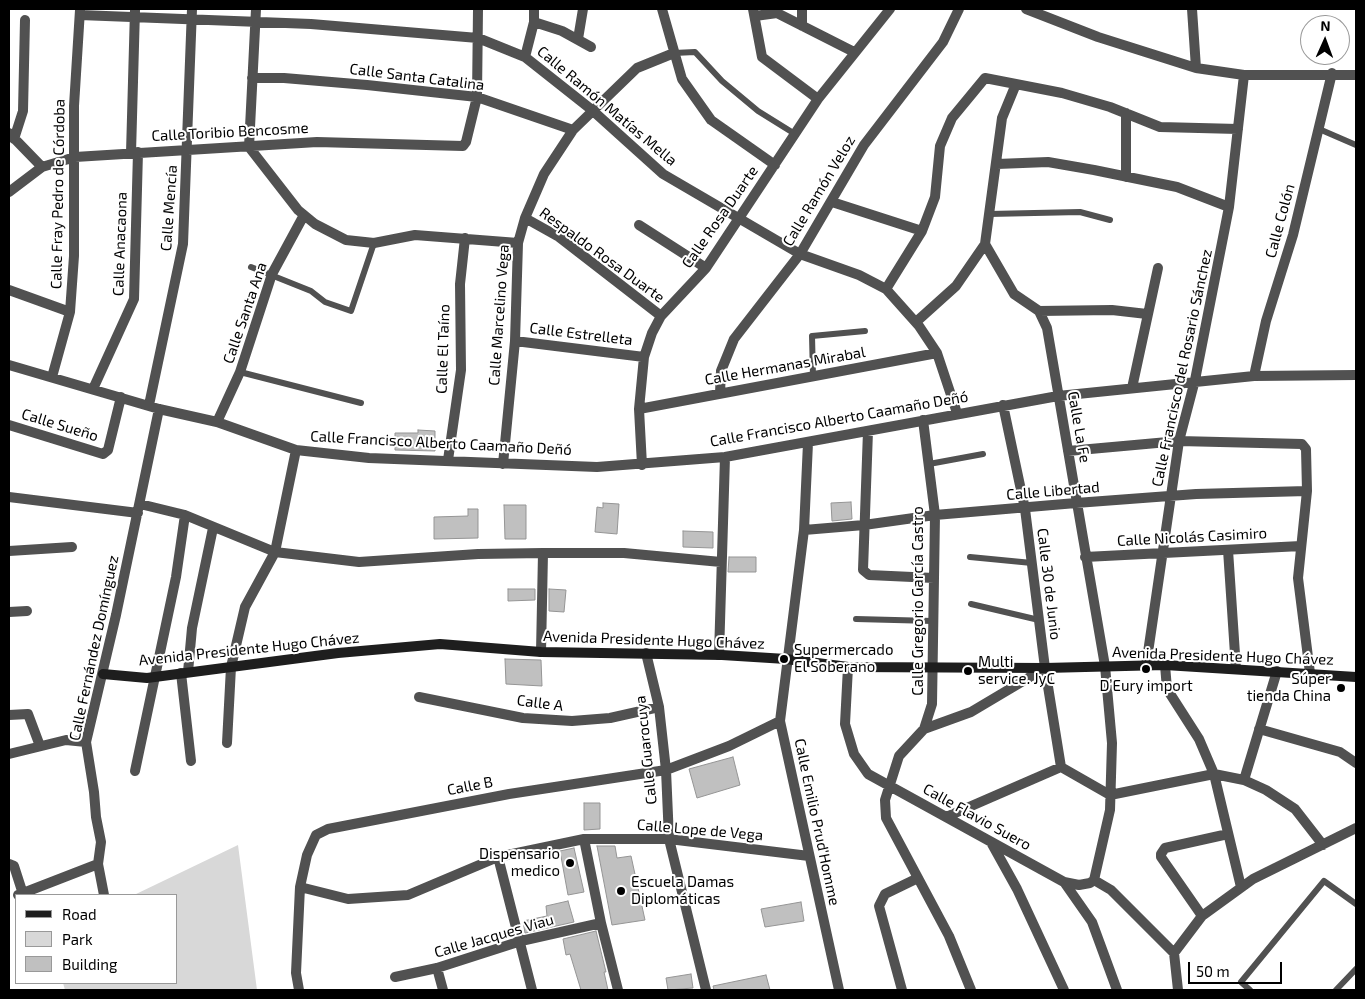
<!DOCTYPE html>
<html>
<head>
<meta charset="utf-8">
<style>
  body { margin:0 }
  #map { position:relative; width:1365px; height:999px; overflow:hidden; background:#fff; font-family:"Exo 2",sans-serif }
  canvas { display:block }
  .frame { position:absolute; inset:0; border:10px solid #000; pointer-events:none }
  .legend { position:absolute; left:15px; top:894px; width:162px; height:90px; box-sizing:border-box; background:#fff; border:1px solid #999; margin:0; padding:6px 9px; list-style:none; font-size:15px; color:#000 }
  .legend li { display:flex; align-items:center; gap:10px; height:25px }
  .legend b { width:25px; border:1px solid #999 }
  .north { position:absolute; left:1300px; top:15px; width:50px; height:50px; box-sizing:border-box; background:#fff; border:1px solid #999; border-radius:50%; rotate:2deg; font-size:14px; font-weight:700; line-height:20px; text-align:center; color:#000 }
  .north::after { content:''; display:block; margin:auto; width:18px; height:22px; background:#000; clip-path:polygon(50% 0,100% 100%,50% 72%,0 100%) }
  .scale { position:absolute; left:1188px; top:962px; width:94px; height:22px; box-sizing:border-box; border:2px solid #000; border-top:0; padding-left:6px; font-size:15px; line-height:18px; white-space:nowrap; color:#000; -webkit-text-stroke:4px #fff; paint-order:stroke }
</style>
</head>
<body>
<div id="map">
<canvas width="1365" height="999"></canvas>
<div class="frame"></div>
<ul class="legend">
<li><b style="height:6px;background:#1e1e1e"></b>Road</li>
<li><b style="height:14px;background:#d8d8d8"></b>Park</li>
<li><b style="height:14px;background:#c0c0c0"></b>Building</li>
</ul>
<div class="north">N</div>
<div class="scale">50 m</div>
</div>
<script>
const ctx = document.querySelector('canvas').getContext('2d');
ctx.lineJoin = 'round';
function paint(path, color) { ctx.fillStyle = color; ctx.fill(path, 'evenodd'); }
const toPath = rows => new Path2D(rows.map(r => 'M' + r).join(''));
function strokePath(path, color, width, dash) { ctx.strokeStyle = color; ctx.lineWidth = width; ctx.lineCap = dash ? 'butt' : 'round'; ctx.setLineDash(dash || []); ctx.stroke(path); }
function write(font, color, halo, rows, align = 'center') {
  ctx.font = font + ' "Exo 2",sans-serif'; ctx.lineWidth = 4; ctx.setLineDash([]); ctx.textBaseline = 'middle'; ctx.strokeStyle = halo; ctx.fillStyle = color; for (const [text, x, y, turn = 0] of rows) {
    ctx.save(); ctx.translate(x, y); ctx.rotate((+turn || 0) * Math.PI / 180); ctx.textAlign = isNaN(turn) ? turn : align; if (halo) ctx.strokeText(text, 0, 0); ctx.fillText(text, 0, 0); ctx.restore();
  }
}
const green = toPath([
  [238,845,257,990,65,990,63,983,176,983,176,895,134,895]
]);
const building = toPath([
  [418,430,435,431,435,451,395,450,395,433,418,433,418,430],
  [851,502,852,519,832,521,831,503,851,502],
  [603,503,619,504,617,534,595,532,597,507,603,508,603,503],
  [504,505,526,505,526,539,505,539,504,505],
  [468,509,478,509,478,538,434,539,434,517,468,516,468,509],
  [683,531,713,532,713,548,683,547,683,531],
  [729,557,756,557,756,572,728,572,729,557],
  [508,589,535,589,535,600,508,601,508,589],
  [549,589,566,590,564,612,549,611,549,589],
  [505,659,541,660,542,686,506,684,505,659],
  [733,757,740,785,697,798,689,769,733,757],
  [584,803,600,803,600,829,584,830,584,803],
  [597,846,615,846,617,858,631,856,645,920,612,925,597,846],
  [574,848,584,892,568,895,560,851,574,848],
  [568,901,574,922,525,933,523,921,547,916,546,906,568,901],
  [801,902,804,921,765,927,761,909,801,902],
  [596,931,606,972,604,972,608,990,581,990,570,954,566,955,563,939,596,931],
  [691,974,693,988,668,990,666,978,691,974],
  [766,975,770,990,714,990,713,986,766,975]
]);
const lane = toPath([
  [674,53,695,52,722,81,758,111,795,134],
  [1319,129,1356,145],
  [989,214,1080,212,1110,220],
  [251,267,311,291,325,302,351,311,374,243],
  [240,372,361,403],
  [813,376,812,336,865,331],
  [929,464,983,454],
  [970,557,1032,563],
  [971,604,1039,620],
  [856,619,933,621],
  [1250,990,1241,982,1324,881,1356,904],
  [1336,990,1356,969]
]);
const street = toPath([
  [256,9,249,147,298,210,315,224,346,240,374,243,415,235,518,243],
  [662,9,682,79,711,120,775,165],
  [753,9,762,57,818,99],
  [1026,9,1098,37,1196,68,1244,75,1356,75],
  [1192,9,1196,68],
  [80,15,311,24,478,38,525,57,592,110,663,174,800,254,859,275,886,289,919,326,937,353,957,413],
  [755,16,777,13,854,52],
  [534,22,562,31,591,47],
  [802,26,802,9],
  [578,39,583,9],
  [525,57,534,22,534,9],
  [252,78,284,78,367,85,477,97,573,130],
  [9,133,42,167],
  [14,139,23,111,25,20],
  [131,153,135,10],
  [997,164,1048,162,1094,170,1177,187,1229,207],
  [1126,177,1126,113],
  [9,192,42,167,75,157,317,142,463,146,466,142,477,97,478,9],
  [832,202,922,231],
  [525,218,559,237,661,316],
  [639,225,706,268],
  [985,244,1014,294,1039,311,1047,328,1105,666,1112,743,1110,810,1094,880,1111,890,1174,953],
  [886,289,922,231,935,197,940,146,952,118,985,78,1062,93,1110,107,1160,127,1238,129],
  [9,290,70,312],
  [1039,311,1112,310,1147,314],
  [916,322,956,286,985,244,1002,118,1016,84],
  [515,341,644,357],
  [9,365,159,409,217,422,296,450,369,458,597,467,725,457,1058,396,1254,376,1356,375],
  [1254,376,1266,321,1293,235,1332,73],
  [52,377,70,312,74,256,74,106,80,10],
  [1132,388,1158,268],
  [93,389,134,299,138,152],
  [720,393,721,371,734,339,800,254,864,145,943,42,959,9],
  [149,405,183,244,192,9],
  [1003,405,1025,509,1045,668,1061,767],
  [639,409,937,353],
  [923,420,935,515,932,704,924,729,899,756,885,800,886,818,949,936,971,990],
  [217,422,240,372,272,274,304,215],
  [9,425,103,454,108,450,121,397],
  [868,431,863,570,869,575,934,578],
  [808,443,804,530,780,721,839,990],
  [1068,451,1179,441,1302,444,1306,449,1307,491,1298,578,1310,673],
  [448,460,461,370,460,284,465,238],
  [503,464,515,341,518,243,525,218,544,174,573,130,637,68,674,53],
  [642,465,639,409,644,357,652,333,661,316,706,268,818,99,890,9],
  [9,497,138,513],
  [140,504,185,515,275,552,359,562,478,554,543,553,624,553,721,562],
  [804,530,864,525,935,515,1076,503,1196,494,1307,491],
  [1228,550,1236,669],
  [9,551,72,547],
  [1085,557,1301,546],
  [9,612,27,611],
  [541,652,543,553],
  [646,653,659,707,666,770,669,839,706,990],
  [719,655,725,457],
  [1165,665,1167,689,1199,739,1214,774,1241,887],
  [1146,666,1179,441,1195,380,1229,207,1244,75],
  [848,667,845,724,854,754,868,774,1064,882,1092,922,1117,990],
  [188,672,192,628,213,528],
  [181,673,191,761],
  [419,697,523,718,572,721,610,718,659,707],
  [9,715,28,714,40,746],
  [924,729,971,712,1045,668],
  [1259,729,1340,752,1356,763],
  [227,743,231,667,245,607,275,552,296,450],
  [9,754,66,740,86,742],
  [135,771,176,577,185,515],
  [1244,780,1277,671],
  [946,817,1061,767,1110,795,1214,774,1244,780,1266,790,1295,809,1323,845],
  [584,839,601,923,618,990],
  [992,844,1017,889,1064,990],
  [498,857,532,990],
  [9,864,14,866,23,894],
  [1064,882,1079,885,1090,883,1094,880],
  [300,887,348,899,408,895,498,857,584,839,669,839,809,856],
  [18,895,98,864],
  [104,895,98,864,101,842,96,817,94,792,86,742,116,615,159,409],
  [1202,916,1161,857,1161,854,1165,848,1228,834],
  [437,968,443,990],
  [395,977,437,968,521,941,601,923],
  [299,990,296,973,300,887,307,855,316,835,328,829,509,794,666,770,729,746,780,721],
  [902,990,879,906,885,894,918,878],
  [1178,990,1174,953,1202,916,1253,879,1356,828]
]);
const secondary = toPath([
  [103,674,147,678,338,653,440,644,541,652,722,655,786,659,848,667,1045,668,1165,665,1356,677]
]);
const markers = [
  [784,659,5,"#000"],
  [1146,669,5,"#000"],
  [968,671,5,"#000"],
  [1341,688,5,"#000"],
  [570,863,5,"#000"],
  [621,891,5,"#000"]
];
const streetNames = [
  ["Calle Santa Catalina",417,77,7],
  ["Calle Ramón Matías Mella",607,106,40],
  ["Calle Toribio Bencosme",230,132,-3],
  ["Calle Ramón Veloz",819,191,-59],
  ["Calle Fray Pedro de Córdoba",58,194,-89],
  ["Calle Mencía",169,208,-86],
  ["Calle Rosa Duarte",720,217,-55],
  ["Calle Colón",1280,221,-75],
  ["Calle Anacaona",120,244,-88],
  ["Respaldo Rosa Duarte",602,255,36],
  ["Calle Santa Ana",245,313,-71],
  ["Calle Marcelino Vega",499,315,-86],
  ["Calle Estrelleta",581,334,7],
  ["Calle El Taíno",443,349,-88],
  ["Calle Hermanas Mirabal",785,366,-10],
  ["Calle Francisco del Rosario Sánchez",1182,368,-78],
  ["Calle Francisco Alberto Caamaño Deñó",839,419,-10],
  ["Calle Sueño",60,425,17],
  ["Calle La Fe",1079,427,80],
  ["Calle Francisco Alberto Caamaño Deñó",441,443,3],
  ["Calle Libertad",1053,491,-5],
  ["Calle Nicolás Casimiro",1192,537,-3],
  ["Calle 30 de Junio",1049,584,83],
  ["Calle Gregorio García Castro",918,601,-90],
  ["Avenida Presidente Hugo Chávez",654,640,2],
  ["Calle Fernández Domínguez",94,648,-78],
  ["Avenida Presidente Hugo Chávez",249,649,-6],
  ["Avenida Presidente Hugo Chávez",1223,656,2],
  ["Calle A",540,703,7],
  ["Calle Guarocuya",646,750,-96],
  ["Calle B",470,786,-11],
  ["Calle Flavio Suero",977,817,29],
  ["Calle Emilio Prud'Homme",817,822,78],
  ["Calle Lope de Vega",700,830,5],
  ["Calle Jacques Viau",494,936,-16]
];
const poiNames = [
  ["Supermercado",794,650],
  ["El Soberano",794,667],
  ["Multi",978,662],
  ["service. JyC",978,679],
  ["Súper",1331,679,"right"],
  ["tienda China",1331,696,"right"],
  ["D’Eury import",1146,686,"center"],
  ["Dispensario",560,854,"right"],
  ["medico",560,871,"right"],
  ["Escuela Damas",631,882],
  ["Diplomáticas",631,899]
];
paint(green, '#d8d8d8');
paint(building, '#c0c0c0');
strokePath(building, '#959595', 1);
strokePath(lane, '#515151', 6);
strokePath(street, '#515151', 10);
strokePath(secondary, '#1e1e1e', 10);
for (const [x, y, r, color] of markers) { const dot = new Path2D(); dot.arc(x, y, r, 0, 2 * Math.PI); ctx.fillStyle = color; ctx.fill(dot); strokePath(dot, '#fff', 2); }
write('15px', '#000', '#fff', streetNames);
write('15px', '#000', '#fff', poiNames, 'left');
</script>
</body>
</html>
